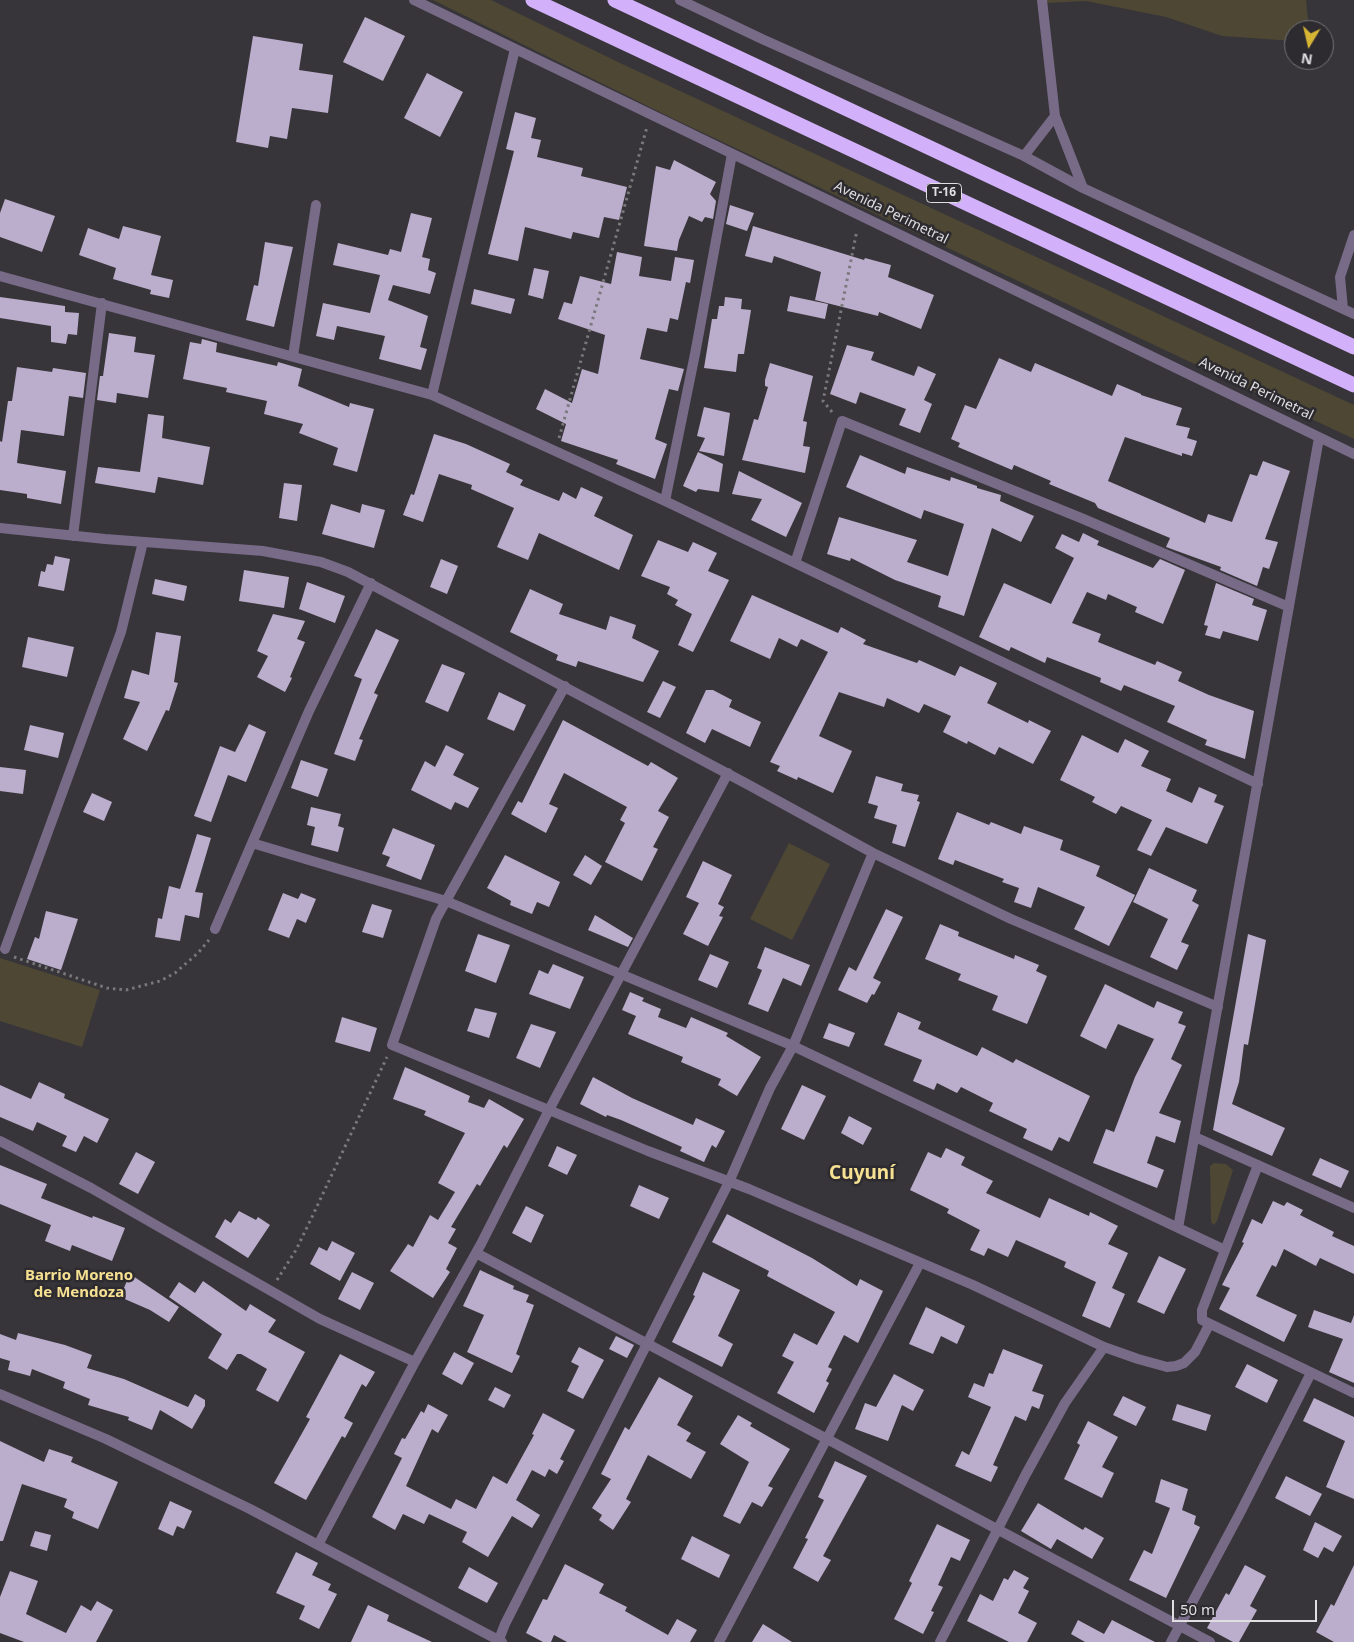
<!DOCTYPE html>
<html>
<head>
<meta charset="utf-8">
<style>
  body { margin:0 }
  #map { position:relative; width:1354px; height:1642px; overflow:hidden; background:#373539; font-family:"Noto Sans",sans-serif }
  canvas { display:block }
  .north { position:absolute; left:1284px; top:20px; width:50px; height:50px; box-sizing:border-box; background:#2d2b2f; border:1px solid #747376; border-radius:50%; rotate:189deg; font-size:14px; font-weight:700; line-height:20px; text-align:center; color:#dfdee0 }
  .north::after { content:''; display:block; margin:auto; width:18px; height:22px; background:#d6b534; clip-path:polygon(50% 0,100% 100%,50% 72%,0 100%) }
  .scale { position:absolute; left:1172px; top:1600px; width:145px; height:22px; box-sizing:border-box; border:2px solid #dfdee0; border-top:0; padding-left:6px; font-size:15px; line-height:18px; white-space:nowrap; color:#dfdee0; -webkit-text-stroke:4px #2d2b2f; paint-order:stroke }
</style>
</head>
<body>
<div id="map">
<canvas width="1354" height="1642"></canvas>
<div class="north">N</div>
<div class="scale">50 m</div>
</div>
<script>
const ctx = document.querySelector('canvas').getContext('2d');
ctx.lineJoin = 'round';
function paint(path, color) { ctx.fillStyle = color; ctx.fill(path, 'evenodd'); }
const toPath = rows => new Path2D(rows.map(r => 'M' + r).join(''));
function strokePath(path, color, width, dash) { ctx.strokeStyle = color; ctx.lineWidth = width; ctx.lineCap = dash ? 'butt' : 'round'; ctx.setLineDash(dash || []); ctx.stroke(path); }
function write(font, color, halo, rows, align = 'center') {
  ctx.font = font + ' "Noto Sans",sans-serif'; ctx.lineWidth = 5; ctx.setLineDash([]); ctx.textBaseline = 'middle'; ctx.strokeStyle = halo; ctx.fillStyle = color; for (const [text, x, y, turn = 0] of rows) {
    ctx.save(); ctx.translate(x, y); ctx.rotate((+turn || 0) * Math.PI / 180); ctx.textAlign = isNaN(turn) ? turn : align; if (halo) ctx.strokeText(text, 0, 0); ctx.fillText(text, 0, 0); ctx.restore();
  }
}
const green = toPath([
  [433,0,491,0,620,63,1354,405,1354,439,678,121],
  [1045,0,1306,0,1309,30,1294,30,1294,41,1222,36,1166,17,1086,1,1046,3],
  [789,843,830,864,792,940,750,919],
  [0,958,100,990,82,1047,0,1021],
  [1214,1163,1226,1164,1233,1170,1217,1221,1214,1225,1211,1222,1210,1166]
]);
const building = toPath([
  [365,17,405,36,383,81,343,62],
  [253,36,303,44,299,70,333,75,328,113,292,108,287,139,270,136,268,148,236,142],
  [427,73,463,92,440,137,404,118],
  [515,112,536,118,531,138,541,140,537,157,583,168,581,176,627,187,619,220,604,217,599,238,573,232,571,239,525,227,518,261,488,254,514,151,506,149],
  [674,160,716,182,710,194,716,201,713,219,705,217,702,222,689,216,679,240,677,251,644,246,656,166,670,170],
  [5,199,55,216,42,252,0,237,0,213],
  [730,205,754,213,747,231,726,224],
  [411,213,432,218,422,257,430,259,428,270,436,273,430,294,393,285,388,300,428,316,420,347,427,349,421,370,379,359,385,336,337,326,334,340,316,336,323,303,370,313,380,275,333,265,338,243,388,255,390,249,401,252],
  [123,226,161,236,151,275,173,280,169,298,150,294,151,290,113,279,116,268,79,255,88,228,119,239],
  [753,226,864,260,865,258,891,265,888,277,934,295,921,329,879,312,878,316,815,300,821,272,774,256,772,263,745,256],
  [265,242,293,247,274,327,246,320,254,285,258,286],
  [617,252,642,257,639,276,671,281,675,257,694,260,690,283,686,282,678,320,670,318,667,332,647,328,640,359,684,369,678,391,669,389,655,439,667,444,655,479,616,464,618,460,561,441,566,424,536,409,545,389,572,403,582,369,598,374,605,335,558,319,564,302,572,304,580,276,611,284],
  [534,268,549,271,543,299,528,295],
  [474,289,515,299,511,314,471,304],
  [790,296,828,304,825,319,787,311],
  [0,297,65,306,65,312,79,313,77,335,68,334,66,344,51,342,51,326,0,318],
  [725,297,742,299,741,309,751,310,744,354,738,354,736,372,704,368,712,319,717,319,719,306,724,306],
  [109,333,136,337,134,352,155,355,148,398,117,393,116,403,97,400,100,376,103,376],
  [202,339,217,343,216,352,277,366,278,362,302,369,298,386,349,407,350,403,374,409,357,472,333,465,338,448,299,433,303,424,264,414,267,401,226,392,227,388,183,379,190,342,201,344],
  [847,345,874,352,871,360,914,376,918,366,936,374,924,400,932,404,920,433,899,425,906,409,860,392,856,404,830,394],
  [999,358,1031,372,1035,363,1112,396,1117,384,1141,394,1141,395,1182,408,1176,425,1190,428,1187,438,1197,441,1192,456,1182,453,1182,456,1125,437,1108,481,1205,523,1208,514,1232,522,1250,474,1257,476,1263,461,1290,471,1265,539,1278,542,1269,569,1263,567,1257,586,1220,570,1221,567,1166,547,1170,538,1098,508,1095,503,1049,484,1051,481,1014,465,1012,470,958,447,960,443,951,439,965,405,976,409],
  [770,363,813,376,803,421,807,422,803,446,810,447,805,473,742,460,754,419,758,420,768,387,765,386,765,380],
  [17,367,52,372,53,368,86,373,83,398,69,396,64,436,21,430,17,463,66,471,61,504,27,498,27,494,0,490,0,441,2,442,8,401,12,401],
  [704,407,730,413,724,456,699,451,705,438,697,436],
  [148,414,164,416,162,438,210,447,203,485,158,477,155,493,95,483,98,467,140,472],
  [434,434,466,444,510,464,506,472,523,480,520,485,559,501,563,492,576,499,581,487,603,497,594,516,633,535,619,570,539,533,528,560,497,547,514,508,471,489,472,485,439,474,423,522,403,515,411,494,414,495],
  [698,452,723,464,719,492,698,489,696,492,683,486],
  [860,455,905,474,907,467,950,481,951,477,977,486,977,488,1001,495,1000,501,1034,516,1021,542,992,528,964,616,938,607,941,596,895,580,851,558,850,561,827,554,839,517,917,540,907,562,948,576,964,524,924,510,921,519,846,487],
  [739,471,802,503,786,537,751,520,762,499,732,494],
  [284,483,302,485,297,521,279,518],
  [331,504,360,513,362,504,385,510,374,548,322,534],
  [1083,533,1099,541,1097,545,1153,568,1160,559,1185,570,1163,624,1135,612,1137,607,1108,594,1106,600,1087,592,1072,623,1101,634,1098,642,1155,665,1157,661,1182,672,1178,681,1209,695,1254,711,1245,759,1205,745,1207,740,1167,722,1175,706,1124,685,1121,691,1100,682,1101,678,1047,657,1045,663,1011,647,1009,651,979,637,1004,583,1051,604,1074,558,1055,548,1062,534,1079,542],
  [658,540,688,552,693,542,717,553,708,571,729,580,693,652,678,645,692,614,675,605,678,600,667,594,670,587,641,576],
  [55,556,70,559,64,591,38,586,41,571,45,572,47,564,53,565],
  [441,559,458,566,447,594,430,587],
  [244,570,289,577,284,608,239,601],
  [155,579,187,586,184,601,152,594],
  [307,582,345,596,335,623,299,609],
  [1216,583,1254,599,1252,605,1267,610,1258,641,1223,631,1220,639,1205,635,1208,626,1204,625],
  [530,589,563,604,559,614,606,630,610,616,636,625,632,638,659,651,643,682,578,661,576,667,556,660,558,655,510,632],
  [752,595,838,633,841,627,866,640,863,644,917,663,919,660,955,676,960,666,997,683,987,703,1028,723,1029,720,1051,731,1033,764,999,747,995,755,968,741,967,744,943,732,951,716,924,704,919,713,887,698,884,707,839,692,819,736,852,751,833,793,798,777,797,780,777,771,780,766,770,762,828,652,801,639,797,647,779,638,770,659,730,641],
  [273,614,305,621,297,639,305,642,290,677,292,678,285,692,257,677,268,656,257,651],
  [376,629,399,640,374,693,378,695,359,739,363,740,355,761,334,754,362,679,354,676],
  [156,632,181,636,174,682,178,683,169,711,166,710,147,751,123,739,140,702,124,698,132,670,149,675],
  [28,637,74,647,67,677,22,667],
  [442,664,465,673,448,712,425,702],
  [663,681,676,687,660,718,647,712],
  [706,690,713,690,732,700,729,707,761,722,750,747,712,729,705,743,686,733],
  [499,692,526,705,514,731,487,719],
  [563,720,648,766,651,762,678,778,658,811,669,817,653,847,658,849,642,881,605,862,625,823,620,820,627,807,564,773,549,804,558,808,546,833,511,814,518,801,522,803],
  [249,724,266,732,246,782,228,775,211,822,194,816,220,746,235,752],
  [30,725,64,733,58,758,24,750],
  [1082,735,1118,753,1125,739,1149,751,1141,766,1171,779,1166,791,1192,803,1199,787,1217,795,1214,802,1224,806,1207,844,1166,827,1151,856,1137,850,1152,820,1121,806,1116,814,1092,802,1095,797,1060,780],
  [446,745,464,754,453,775,479,788,468,808,455,802,451,810,411,790,425,761,435,767],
  [301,760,328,769,318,797,291,788],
  [0,767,26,770,23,794,0,791],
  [876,776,903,784,901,791,919,795,917,801,920,802,905,847,892,843,897,825,874,818,878,806,868,803],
  [92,793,112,802,104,821,83,812],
  [311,807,341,814,338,826,344,828,338,852,311,845,315,827,307,825],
  [957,812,989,825,991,822,1021,834,1024,826,1063,840,1060,850,1100,866,1096,876,1135,895,1109,946,1074,929,1085,907,1038,887,1031,908,1014,902,1019,888,1002,882,1004,879,955,860,953,865,938,859],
  [393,828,435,845,421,880,386,866,390,857,382,854],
  [197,834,211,838,195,892,203,893,199,918,185,915,180,941,155,937,158,918,162,919,169,886,180,889],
  [505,855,560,882,549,907,537,902,532,914,510,905,511,901,487,888],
  [585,855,602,866,591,885,573,875],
  [703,861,732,875,718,904,724,907,719,916,723,917,708,946,683,934,699,903,686,897],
  [1149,868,1197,890,1192,901,1199,905,1181,942,1189,945,1177,970,1150,957,1168,919,1133,902],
  [283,893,298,899,301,893,316,899,306,923,297,919,289,938,268,930],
  [372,904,392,910,383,938,362,932],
  [886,909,903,917,873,978,881,982,874,995,872,994,867,1003,838,990,849,967,856,971],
  [46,911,78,919,61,970,27,959,35,937,39,939],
  [595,915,633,938,628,947,588,930],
  [940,924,959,932,958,936,1014,959,1015,955,1039,965,1036,971,1047,976,1027,1024,992,1010,998,996,958,980,961,974,925,959],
  [478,934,510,945,496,983,465,971],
  [1248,934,1266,940,1248,1045,1244,1044,1239,1082,1232,1104,1285,1128,1272,1156,1213,1130],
  [765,947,810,965,801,986,783,978,768,1012,748,1004,762,970,757,968],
  [710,954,729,962,717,988,698,980],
  [553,964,584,977,570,1009,529,994,539,970,548,974],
  [1105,984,1154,1008,1157,1001,1183,1012,1178,1023,1186,1026,1171,1059,1182,1065,1159,1113,1181,1121,1175,1143,1156,1136,1147,1163,1164,1170,1157,1188,1093,1163,1106,1129,1114,1132,1135,1077,1154,1039,1118,1024,1106,1049,1080,1036],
  [630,992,644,998,642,1001,661,1009,658,1017,686,1028,691,1017,728,1033,726,1036,761,1057,737,1096,718,1085,721,1079,681,1062,683,1057,628,1034,636,1016,622,1010],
  [475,1008,497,1013,489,1038,467,1031],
  [898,1012,921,1022,918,1029,977,1056,982,1047,1013,1063,1016,1059,1090,1096,1069,1142,1059,1137,1052,1151,1023,1138,1027,1129,989,1111,993,1103,961,1087,957,1093,937,1083,934,1090,913,1081,922,1060,884,1045],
  [342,1017,377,1028,370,1052,335,1042],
  [829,1023,855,1033,849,1047,823,1038],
  [531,1024,556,1032,540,1068,516,1058],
  [405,1067,470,1096,468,1102,484,1108,489,1099,524,1119,507,1148,504,1145,480,1186,477,1184,451,1227,456,1229,448,1243,457,1248,446,1269,450,1272,433,1298,390,1271,408,1244,413,1247,430,1215,438,1220,455,1192,438,1183,465,1133,424,1115,426,1111,393,1099],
  [593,1077,632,1098,693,1125,696,1118,725,1131,716,1148,712,1145,704,1162,680,1151,682,1147,621,1120,607,1115,606,1117,580,1104],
  [39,1082,65,1094,64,1098,109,1119,97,1143,84,1136,76,1152,62,1146,67,1136,37,1122,33,1131,0,1117,0,1085,31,1099],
  [802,1085,826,1096,804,1140,781,1129],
  [849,1116,872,1128,863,1145,841,1133],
  [557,1146,577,1155,567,1175,548,1166],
  [946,1148,965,1157,961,1165,993,1181,986,1193,1040,1218,1049,1198,1089,1216,1090,1212,1118,1226,1108,1244,1128,1253,1112,1288,1125,1294,1110,1328,1082,1316,1096,1282,1064,1267,1066,1262,1016,1240,1008,1257,988,1248,984,1256,970,1250,980,1230,947,1213,949,1209,910,1190,928,1152,941,1158],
  [136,1152,155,1162,138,1194,119,1184],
  [1320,1158,1349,1171,1341,1188,1312,1175],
  [0,1165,47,1184,41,1198,92,1218,93,1216,125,1228,112,1261,72,1245,70,1251,45,1241,51,1225,0,1204],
  [639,1185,669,1198,659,1219,630,1206],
  [1273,1201,1284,1206,1287,1202,1303,1210,1300,1215,1334,1232,1332,1236,1354,1246,1354,1274,1320,1258,1316,1266,1284,1249,1276,1267,1272,1265,1256,1296,1297,1315,1284,1342,1219,1309,1230,1288,1222,1285,1244,1243,1242,1242,1252,1219,1262,1224],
  [526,1206,544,1215,531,1243,512,1233],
  [239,1211,256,1220,258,1217,270,1225,248,1258,215,1237,225,1219,231,1223],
  [727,1214,812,1258,857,1286,860,1279,883,1291,858,1343,844,1335,828,1367,832,1369,826,1381,829,1383,814,1413,777,1393,794,1362,782,1356,794,1333,817,1345,835,1312,767,1276,769,1271,712,1242],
  [332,1241,355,1253,340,1281,310,1264,319,1247,327,1251],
  [1159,1256,1186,1269,1164,1314,1137,1302],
  [480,1270,514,1286,513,1289,529,1295,526,1302,534,1305,516,1354,520,1356,512,1373,467,1352,484,1315,463,1306],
  [352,1272,374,1283,360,1310,338,1299],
  [703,1272,740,1290,718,1336,733,1344,722,1367,672,1342,695,1296,693,1295],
  [130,1274,179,1307,169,1322,150,1310,120,1297],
  [203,1281,246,1311,250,1304,276,1320,268,1332,305,1352,278,1402,256,1390,267,1369,241,1354,237,1354,227,1370,208,1358,222,1334,169,1297,179,1282,195,1293],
  [926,1307,965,1326,957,1344,941,1336,933,1354,909,1344],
  [1314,1310,1351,1323,1354,1315,1354,1383,1329,1372,1343,1339,1308,1327],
  [18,1333,65,1345,92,1355,87,1368,124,1379,188,1407,195,1394,205,1400,205,1406,192,1429,160,1410,152,1430,128,1420,129,1417,88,1405,90,1399,63,1388,65,1382,32,1369,30,1376,8,1370,10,1361,0,1358,0,1334,16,1340],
  [616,1336,634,1345,627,1358,609,1349],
  [579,1347,604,1360,583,1399,567,1391,579,1366,571,1362],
  [1003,1349,1043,1365,1032,1391,1044,1395,1039,1409,1032,1406,1026,1421,1015,1416,993,1465,998,1467,991,1482,955,1466,962,1451,969,1455,991,1407,968,1397,974,1383,984,1387,989,1373,993,1374],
  [454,1352,474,1363,462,1385,442,1374],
  [340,1354,375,1372,366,1387,362,1384,344,1418,353,1423,345,1438,342,1436,306,1500,274,1483,310,1419,306,1417],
  [1247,1364,1278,1380,1267,1403,1235,1387],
  [894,1374,924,1390,913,1411,902,1405,888,1441,855,1429,865,1403,876,1407],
  [659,1377,693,1396,677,1425,691,1433,686,1441,706,1452,691,1479,648,1455,626,1499,631,1502,613,1530,599,1520,602,1515,592,1508,611,1479,601,1474,625,1427,629,1430],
  [495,1387,511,1395,504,1408,488,1400],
  [1123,1396,1146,1407,1136,1426,1113,1415],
  [1314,1398,1354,1417,1354,1499,1326,1487,1345,1441,1303,1421],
  [428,1404,448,1415,438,1433,432,1429,406,1486,451,1509,456,1499,476,1509,493,1476,507,1484,534,1435,532,1434,543,1413,575,1430,560,1459,564,1461,557,1474,549,1469,545,1477,532,1470,516,1500,540,1515,532,1528,512,1516,488,1557,462,1542,467,1532,429,1514,424,1524,403,1514,395,1530,372,1517,402,1458,394,1454,402,1438,405,1439,421,1411,424,1413],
  [1177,1404,1211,1415,1206,1431,1172,1420],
  [738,1415,752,1423,750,1426,790,1449,768,1486,773,1488,762,1507,752,1502,740,1524,723,1516,749,1462,720,1444],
  [1088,1421,1118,1437,1102,1467,1114,1473,1102,1498,1064,1479,1080,1445,1077,1443],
  [0,1441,44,1462,49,1449,73,1457,71,1462,118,1482,98,1529,72,1518,74,1512,64,1507,67,1499,22,1484,3,1541,0,1541],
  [835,1461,867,1476,823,1556,831,1560,818,1582,793,1568,808,1539,805,1538,824,1500,818,1497],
  [1286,1476,1322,1494,1310,1516,1275,1498],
  [1161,1479,1188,1489,1182,1510,1196,1516,1194,1524,1200,1527,1166,1598,1129,1580,1144,1550,1152,1554,1170,1508,1155,1502],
  [170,1501,192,1511,184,1529,177,1526,173,1536,158,1529],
  [1038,1503,1083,1530,1085,1527,1104,1538,1092,1559,1057,1539,1051,1549,1021,1531],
  [1315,1522,1342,1536,1333,1552,1324,1547,1318,1558,1303,1550],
  [937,1524,970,1540,960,1561,951,1557,938,1585,943,1587,931,1611,934,1612,923,1634,894,1619,912,1583,909,1581],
  [35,1531,51,1535,47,1551,30,1546],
  [692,1536,730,1555,719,1578,681,1559],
  [296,1552,318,1563,312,1575,331,1584,328,1590,337,1594,319,1629,299,1619,305,1606,276,1593],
  [565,1564,604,1584,599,1593,627,1607,625,1611,668,1635,677,1619,697,1630,690,1642,567,1642,554,1635,551,1642,543,1642,526,1633,543,1599,547,1600],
  [1245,1565,1266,1576,1250,1606,1257,1610,1239,1642,1233,1642,1207,1628,1226,1593,1229,1595],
  [1354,1565,1354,1642,1334,1642,1316,1632,1331,1604,1334,1606],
  [469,1567,498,1583,487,1603,458,1588],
  [1014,1570,1029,1578,1023,1588,1029,1591,1018,1613,1037,1623,1027,1642,1009,1642,967,1621,980,1594,993,1601,1004,1578,1008,1580],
  [10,1571,38,1581,26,1614,66,1633,81,1605,91,1611,97,1601,113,1610,96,1642,24,1642,0,1633,0,1597],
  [368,1605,389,1615,387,1621,432,1642,351,1642],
  [1078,1620,1104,1634,1112,1620,1155,1642,1085,1642,1071,1634],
  [763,1624,792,1642,752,1642]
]);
const path = toPath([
  [832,412,823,401,857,230],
  [559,438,647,127],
  [14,957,107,988,126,990,160,981,175,973,198,953,209,940],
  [277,1280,296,1250,312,1217,387,1057]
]);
const street = toPath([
  [414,0,1354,454],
  [680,0,762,39,1024,156,1083,188,1354,314],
  [1042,0,1055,116,1083,188],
  [1024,156,1055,116],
  [0,276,432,395,665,501,1258,784],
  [1343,309,1340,277,1354,235],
  [293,356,316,205],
  [432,395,515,49],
  [665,501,695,354,732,154],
  [0,528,105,539,263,551,321,562,348,572,747,784,873,853,1011,919,1218,1007],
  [73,536,102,303],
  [795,563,842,421,1081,518,1289,607],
  [565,686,436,919,392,1045,648,1151,749,1189,973,1285,1104,1347,1138,1359,1167,1367,1176,1366,1184,1363,1195,1352,1209,1325],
  [252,843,446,901,793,1046,1225,1250],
  [215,929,309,711,371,583],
  [5,949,121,632,143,542],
  [1195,1137,1354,1208],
  [0,1141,91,1188,320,1319,415,1362],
  [1258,1165,1202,1310,1202,1320,1354,1393],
  [1178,1228,1319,438],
  [476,1253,1210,1642],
  [0,1394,106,1439,250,1509,502,1642],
  [318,1545,415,1362,481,1244,549,1110,728,773],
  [498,1642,505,1624,729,1182,770,1088,793,1046,873,853],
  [719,1642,920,1263],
  [940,1642,1026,1474,1065,1403,1104,1347],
  [1171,1642,1240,1513,1311,1373]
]);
const highway = toPath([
  [533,0,1354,385],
  [615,0,1354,347]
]);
const shields = [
  [944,193,35]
];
const shieldNames = [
  ["T-16",944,193]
];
const streetNames = [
  ["Avenida Perimetral",891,213,26],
  ["Avenida Perimetral",1256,389,26]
];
const neighbourhoodNames = [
  ["Barrio Moreno",79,1276],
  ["de Mendoza",79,1293]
];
const districtNames = [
  ["Cuyuní",862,1174]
];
paint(green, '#4d4734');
paint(building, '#bbadcc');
strokePath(path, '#79787b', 3, [2.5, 4]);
strokePath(street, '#786b88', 10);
strokePath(highway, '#d3b1fa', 15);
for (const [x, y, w] of shields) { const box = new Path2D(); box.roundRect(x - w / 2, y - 9.5, w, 19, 4); ctx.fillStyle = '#2d2b2f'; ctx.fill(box); strokePath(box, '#dfdee0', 1); }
write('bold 12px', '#dfdee0', null, shieldNames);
write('14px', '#dfdee0', '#2d2b2f', streetNames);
write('bold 15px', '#f6e092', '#2d2b2f', neighbourhoodNames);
write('bold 19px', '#f6e092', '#2d2b2f', districtNames);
</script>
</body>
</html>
